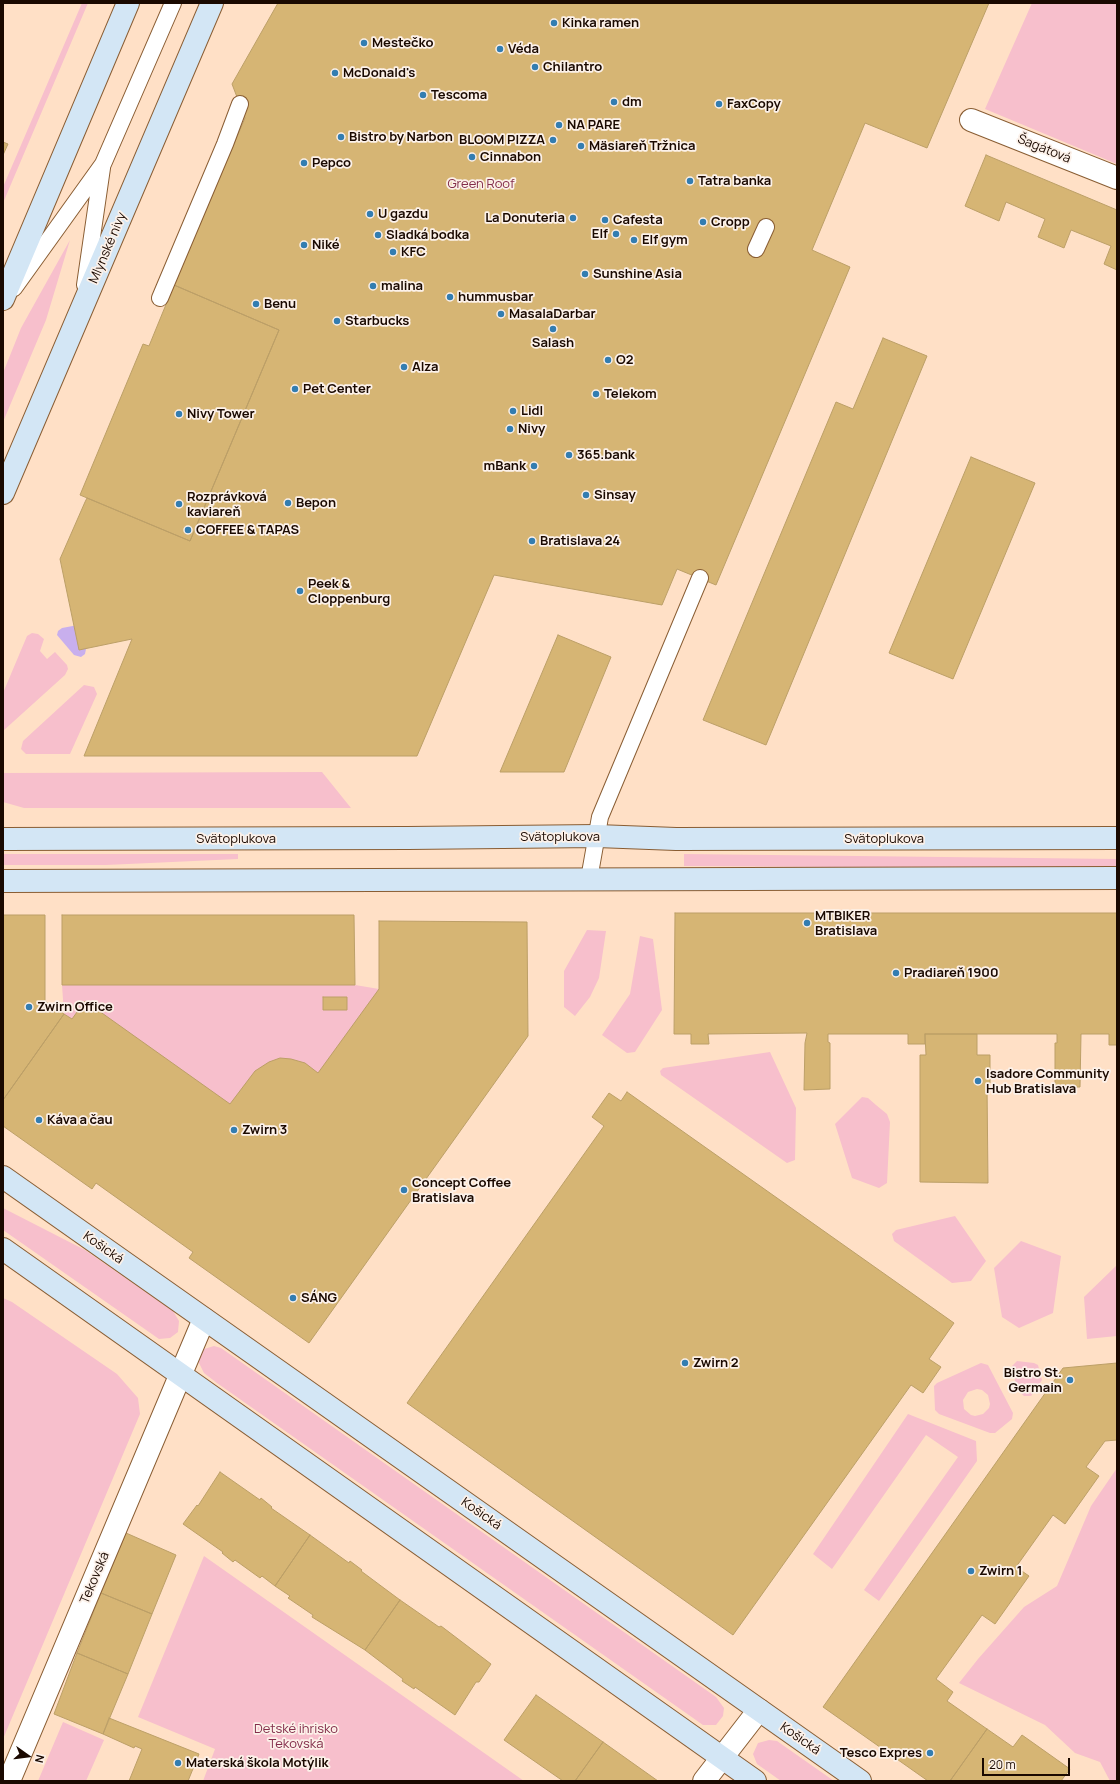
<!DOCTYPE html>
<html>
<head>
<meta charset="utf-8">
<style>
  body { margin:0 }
  #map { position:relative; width:1120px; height:1784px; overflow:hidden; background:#ffe0c6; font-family:Manrope,sans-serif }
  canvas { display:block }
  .frame { position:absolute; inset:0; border:4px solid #1a0900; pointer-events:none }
  .north { position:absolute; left:8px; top:1736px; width:40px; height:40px; -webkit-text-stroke:3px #fcf1e9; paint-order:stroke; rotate:104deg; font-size:11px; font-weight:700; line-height:16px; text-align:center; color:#1a0900 }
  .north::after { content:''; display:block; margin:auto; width:14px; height:18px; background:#1a0900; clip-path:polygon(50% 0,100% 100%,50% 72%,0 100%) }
  .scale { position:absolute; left:982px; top:1758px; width:88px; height:18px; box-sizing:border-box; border:2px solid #1a0900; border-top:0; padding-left:5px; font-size:12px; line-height:14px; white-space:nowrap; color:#1a0900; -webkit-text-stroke:3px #fcf1e9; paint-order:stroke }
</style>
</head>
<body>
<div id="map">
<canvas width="1120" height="1784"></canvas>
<div class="frame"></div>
<div class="north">N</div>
<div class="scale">20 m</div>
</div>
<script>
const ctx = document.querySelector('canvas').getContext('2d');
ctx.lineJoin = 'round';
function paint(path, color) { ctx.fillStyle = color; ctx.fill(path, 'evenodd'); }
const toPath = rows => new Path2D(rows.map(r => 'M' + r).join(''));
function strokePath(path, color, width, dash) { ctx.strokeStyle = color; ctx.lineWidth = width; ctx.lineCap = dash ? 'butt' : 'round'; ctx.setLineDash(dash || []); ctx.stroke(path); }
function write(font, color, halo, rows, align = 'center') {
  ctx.font = font + ' Manrope,sans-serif'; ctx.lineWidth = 3.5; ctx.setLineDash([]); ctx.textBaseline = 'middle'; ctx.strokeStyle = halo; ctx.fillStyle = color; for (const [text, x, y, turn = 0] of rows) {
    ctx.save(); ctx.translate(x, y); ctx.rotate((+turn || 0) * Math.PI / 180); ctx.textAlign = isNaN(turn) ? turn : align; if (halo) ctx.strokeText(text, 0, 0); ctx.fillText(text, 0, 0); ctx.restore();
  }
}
const green = toPath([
  [82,3,88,3,3,203,3,187],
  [1032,3,1117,3,1117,164,985,109],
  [70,240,46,320,3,422,3,373,21,328],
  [32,633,38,634,44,639,40,651,47,659,55,652,67,665,68,669,65,675,3,731,3,693,27,636],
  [84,685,94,687,97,694,70,754,26,754,21,749,23,741],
  [322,772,351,808,24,808,3,802,3,773],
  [3,854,238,854,238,859,106,865,3,865],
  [684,854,1117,859,1117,869,684,866],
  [587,930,606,931,599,978,590,997,575,1016,564,1007,564,971],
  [640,936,653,939,662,1010,635,1052,627,1053,602,1035,630,994],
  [62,985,355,985,379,989,447,989,312,1179,64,1014],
  [770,1052,796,1108,795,1160,787,1163,661,1075,660,1071,663,1068],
  [862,1097,868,1098,876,1105,887,1114,890,1122,887,1183,879,1188,852,1178,835,1124],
  [3,1208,85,1250,173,1311,179,1321,178,1332,170,1338,159,1339,3,1230],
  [955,1216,986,1261,971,1281,952,1283,894,1241,892,1234,896,1230],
  [1021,1241,1061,1256,1053,1313,1019,1328,1002,1317,994,1268],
  [1117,1265,1117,1336,1087,1339,1084,1297],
  [3,1298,12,1302,117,1374,138,1398,140,1414,3,1739],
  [214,1346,221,1348,716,1697,724,1708,723,1716,716,1725,703,1725,217,1383,204,1373,198,1361,201,1350],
  [1017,1361,1034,1363,1038,1365,1042,1380,1031,1396,1024,1396,1017,1390,1012,1366],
  [981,1363,988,1365,1013,1413,1012,1419,995,1433,990,1433,939,1414,935,1410,934,1386,937,1383],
  [977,1389,982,1390,988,1395,990,1404,989,1408,983,1414,975,1416,971,1415,964,1409,963,1400,968,1392],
  [908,1414,976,1441,977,1461,879,1601,864,1590,958,1457,926,1435,832,1569,813,1554],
  [1117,1468,1117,1781,1110,1781,1100,1762,1075,1753,1045,1725,959,1683,978,1659,1024,1607,1057,1586,1091,1506],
  [204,1556,524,1781,203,1781,215,1749,138,1717],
  [63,1722,104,1740,86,1781,38,1781],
  [769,1740,777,1741,834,1781,781,1781,757,1764,753,1754,758,1743]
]);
const water = toPath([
  [78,625,83,629,86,649,85,654,81,657,74,655,57,635,58,631,62,628]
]);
const building = toPath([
  [278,3,989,3,927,148,865,123,812,250,850,267,716,585,677,569,662,605,494,575,417,756,84,756,132,639,79,650,60,559,85,502,87,498,190,541,279,330,174,285,245,118,232,84,278,3],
  [3,142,8,144,3,155,3,142],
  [986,155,1117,210,1117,270,1104,264,1111,246,1071,230,1064,248,1038,237,1045,219,1006,202,999,221,965,206,986,155],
  [174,285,279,330,190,541,80,495,143,344,149,346,174,285],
  [883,338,927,356,766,745,703,720,836,402,853,409,883,338],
  [971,457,1035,483,953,679,889,653,971,457],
  [558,635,611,657,564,772,500,772,558,635],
  [675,913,1117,913,1117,1045,1109,1045,1109,1034,1081,1034,1080,1087,1055,1087,1055,1043,1057,1043,1057,1034,925,1034,925,1044,908,1044,908,1034,828,1034,828,1042,830,1043,830,1089,804,1090,805,1043,807,1033,708,1034,709,1044,691,1044,691,1034,674,1034,675,913],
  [3,915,45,915,45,1001,64,1014,3,1100,3,915],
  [62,915,354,915,355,985,62,985,62,915],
  [379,921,527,922,528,1036,309,1343,189,1258,193,1252,96,1183,92,1189,3,1126,3,1100,64,1014,72,1019,85,1001,230,1104,255,1071,269,1062,280,1058,291,1059,305,1063,318,1073,379,989,379,921],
  [323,997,347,997,347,1010,323,1010,323,997],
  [925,1034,977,1034,977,1055,990,1055,990,1083,987,1084,988,1183,920,1182,920,1055,926,1055,925,1034],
  [627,1092,954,1323,929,1359,941,1367,923,1393,911,1385,733,1635,407,1403,604,1126,592,1117,609,1093,621,1101,627,1092],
  [1117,1363,1117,1440,1105,1441,1086,1467,1099,1476,1065,1524,1053,1515,1016,1567,1029,1576,995,1624,982,1615,936,1679,953,1692,947,1701,987,1729,950,1781,928,1781,823,1707,1063,1368,1117,1363],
  [220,1472,260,1500,261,1498,272,1507,271,1508,310,1535,275,1586,262,1576,260,1578,235,1560,233,1562,222,1553,223,1552,183,1524,197,1505,198,1506,220,1472],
  [126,1533,176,1555,152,1614,101,1593,126,1533],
  [310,1535,349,1563,350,1561,362,1570,361,1571,400,1600,365,1650,312,1617,313,1615,288,1598,290,1596,275,1586,310,1535],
  [101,1593,152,1614,128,1674,77,1653,101,1593],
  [400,1600,439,1627,441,1626,491,1664,479,1682,476,1682,455,1715,415,1687,414,1689,402,1681,403,1679,365,1650,400,1600],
  [77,1653,128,1674,103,1734,54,1714,77,1653],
  [536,1695,603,1742,575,1781,563,1781,504,1740,536,1695],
  [109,1718,199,1754,188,1781,129,1781,142,1749,135,1746,134,1748,103,1734,109,1718],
  [987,1729,1013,1747,1022,1735,1070,1769,1061,1781,950,1781,987,1729],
  [603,1742,634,1764,658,1781,575,1781,603,1742]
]);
const lane = toPath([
  [756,249,766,227],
  [85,285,102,168],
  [14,288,103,164,173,3],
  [160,298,225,144,240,104],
  [589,879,600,817,700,578]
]);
const street = toPath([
  [971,120,1117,178],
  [9,1781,204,1319],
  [704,1781,759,1710]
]);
const secondary = toPath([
  [3,299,128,3],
  [3,493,212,3],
  [3,839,408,838,597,836,676,839,1117,838],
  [3,881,1117,878],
  [3,1177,860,1781],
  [3,1249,755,1781]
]);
const markers = [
  [554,23,4,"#337db1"],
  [364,43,4,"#337db1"],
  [500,49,4,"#337db1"],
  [535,67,4,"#337db1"],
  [335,73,4,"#337db1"],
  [423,95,4,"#337db1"],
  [614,102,4,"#337db1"],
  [719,104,4,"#337db1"],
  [559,125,4,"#337db1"],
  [341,137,4,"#337db1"],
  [553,140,4,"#337db1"],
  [581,146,4,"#337db1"],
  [472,157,4,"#337db1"],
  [304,163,4,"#337db1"],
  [690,181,4,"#337db1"],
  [370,214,4,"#337db1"],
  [573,218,4,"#337db1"],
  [605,220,4,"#337db1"],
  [703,222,4,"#337db1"],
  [616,234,4,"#337db1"],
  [378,235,4,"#337db1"],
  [634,240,4,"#337db1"],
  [304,245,4,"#337db1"],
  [393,252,4,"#337db1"],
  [585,274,4,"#337db1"],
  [373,286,4,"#337db1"],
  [450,297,4,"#337db1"],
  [256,304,4,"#337db1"],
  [501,314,4,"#337db1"],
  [337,321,4,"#337db1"],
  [553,329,4,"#337db1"],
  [608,360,4,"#337db1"],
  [404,367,4,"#337db1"],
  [295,389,4,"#337db1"],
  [596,394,4,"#337db1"],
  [513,411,4,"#337db1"],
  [179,414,4,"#337db1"],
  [510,429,4,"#337db1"],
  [569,455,4,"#337db1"],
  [534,466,4,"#337db1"],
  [586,495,4,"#337db1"],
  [288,503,4,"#337db1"],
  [179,504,4,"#337db1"],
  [188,530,4,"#337db1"],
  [532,541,4,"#337db1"],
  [300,591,4,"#337db1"],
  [807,923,4,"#337db1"],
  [896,973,4,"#337db1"],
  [29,1007,4,"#337db1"],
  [978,1081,4,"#337db1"],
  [39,1120,4,"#337db1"],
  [234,1130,4,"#337db1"],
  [404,1190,4,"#337db1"],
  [293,1298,4,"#337db1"],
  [685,1363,4,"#337db1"],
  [1070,1380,4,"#337db1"],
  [971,1571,4,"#337db1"],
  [930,1753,4,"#337db1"],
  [178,1763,4,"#337db1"]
];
const poiNames = [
  ["Kinka ramen",562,23],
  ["Mestečko",372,43],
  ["Véda",508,49],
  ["Chilantro",543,67],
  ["McDonald's",343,73],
  ["Tescoma",431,95],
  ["dm",622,102],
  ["FaxCopy",727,104],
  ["NA PARE",567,125],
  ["Bistro by Narbon",349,137],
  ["BLOOM PIZZA",545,140,"right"],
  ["Mäsiareň Tržnica",589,146],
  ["Cinnabon",480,157],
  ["Pepco",312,163],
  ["Tatra banka",698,181],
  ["U gazdu",378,214],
  ["La Donuteria",565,218,"right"],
  ["Cafesta",613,220],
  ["Cropp",711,222],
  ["Elf",608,234,"right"],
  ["Sladká bodka",386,235],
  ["Elf gym",642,240],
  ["Niké",312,245],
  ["KFC",401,252],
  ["Sunshine Asia",593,274],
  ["malina",381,286],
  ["hummusbar",458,297],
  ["Benu",264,304],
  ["MasalaDarbar",509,314],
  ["Starbucks",345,321],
  ["Salash",553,343,"center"],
  ["O2",616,360],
  ["Alza",412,367],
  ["Pet Center",303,389],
  ["Telekom",604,394],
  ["Lidl",521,411],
  ["Nivy Tower",187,414],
  ["Nivy",518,429],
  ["365.bank",577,455],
  ["mBank",526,466,"right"],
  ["Sinsay",594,495],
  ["Rozprávková",187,497],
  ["kaviareň",187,512],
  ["Bepon",296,503],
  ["COFFEE & TAPAS",196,530],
  ["Bratislava 24",540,541],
  ["Peek &",308,584],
  ["Cloppenburg",308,599],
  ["MTBIKER",815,916],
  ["Bratislava",815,931],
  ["Pradiareň 1900",904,973],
  ["Zwirn Office",37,1007],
  ["Isadore Community",986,1074],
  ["Hub Bratislava",986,1089],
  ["Káva a čau",47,1120],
  ["Zwirn 3",242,1130],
  ["Concept Coffee",412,1183],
  ["Bratislava",412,1198],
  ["SÁNG",301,1298],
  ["Zwirn 2",693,1363],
  ["Bistro St.",1062,1373,"right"],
  ["Germain",1062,1388,"right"],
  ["Zwirn 1",979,1571],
  ["Tesco Expres",922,1753,"right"],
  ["Materská škola Motýlik",186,1763]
];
const streetNames = [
  ["Šagátová",1044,149,22],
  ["Mlynské nivy",108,248,-67],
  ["Svätoplukova",560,837],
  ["Svätoplukova",236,839],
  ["Svätoplukova",884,839],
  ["Košická",103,1248,35],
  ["Košická",481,1514,35],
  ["Tekovská",95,1578,-67],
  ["Košická",800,1739,35]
];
const parkNames = [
  ["Green Roof",481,184],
  ["Detské ihrisko",296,1729],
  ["Tekovská",296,1744]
];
paint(green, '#f7bfcc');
paint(water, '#c8afed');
paint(building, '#d6b574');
strokePath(building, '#bc9f67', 1);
strokePath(lane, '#895d33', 18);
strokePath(street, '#895d33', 24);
strokePath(secondary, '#895d33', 24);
strokePath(lane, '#fff', 16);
strokePath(street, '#fff', 22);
strokePath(secondary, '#d3e6f5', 22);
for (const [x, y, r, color] of markers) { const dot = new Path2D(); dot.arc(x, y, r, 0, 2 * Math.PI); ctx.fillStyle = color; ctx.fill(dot); strokePath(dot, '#fcf1e9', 1.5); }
write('bold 13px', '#1a0900', '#fcf1e9', poiNames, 'left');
write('13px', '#1a0900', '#fcf1e9', streetNames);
write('13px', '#832d4a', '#fcf1e9', parkNames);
</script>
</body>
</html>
